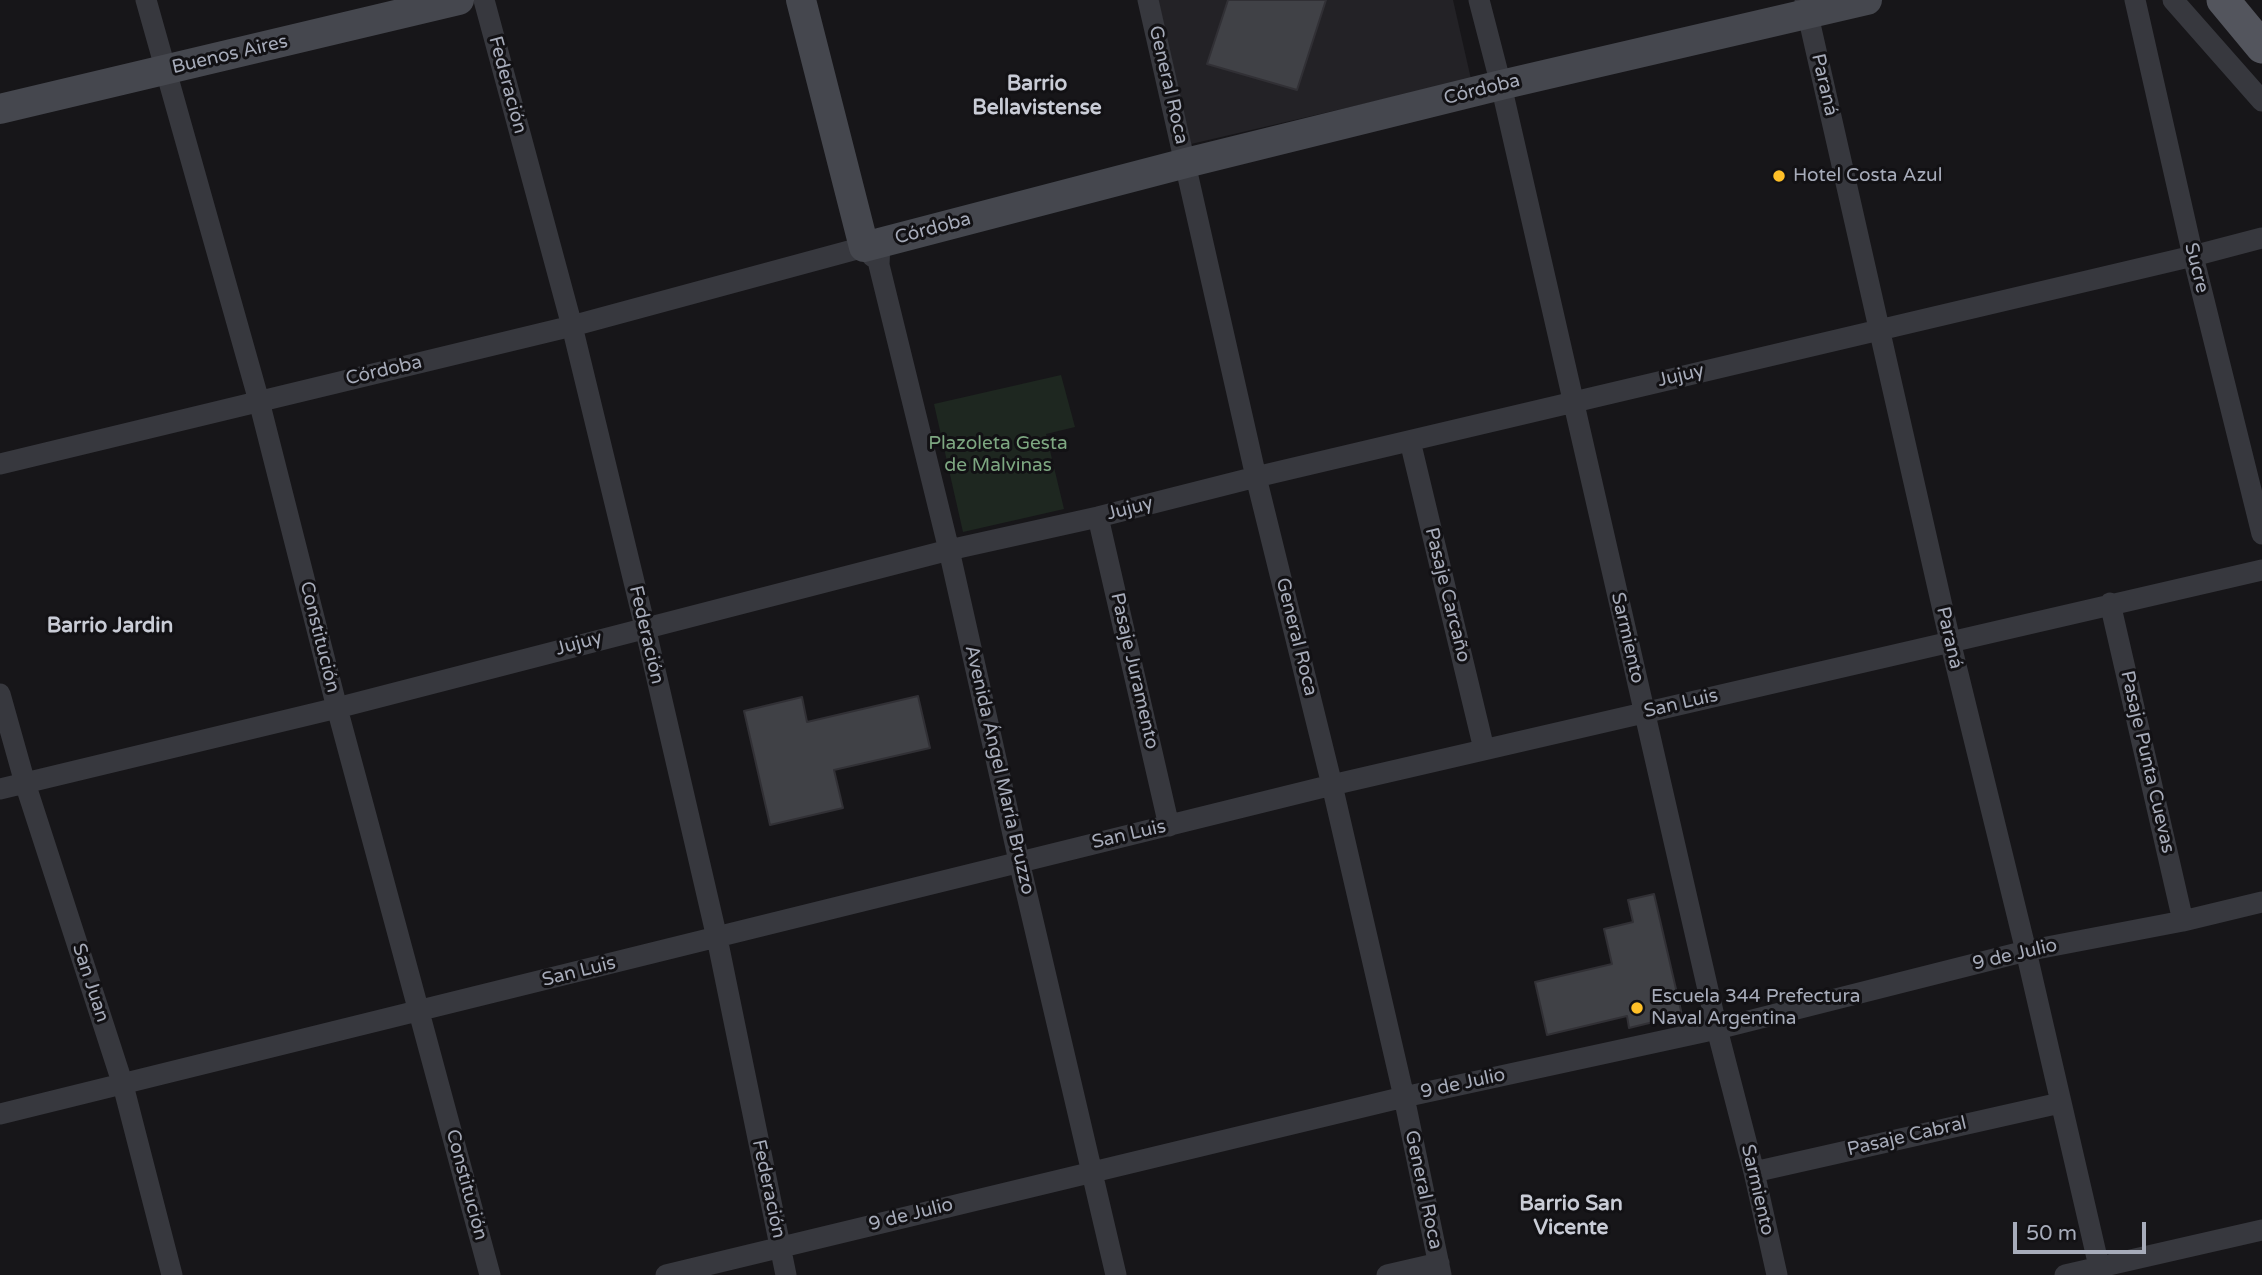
<!DOCTYPE html>
<html>
<head>
<meta charset="utf-8">
<style>
  body { margin:0 }
  #map { position:relative; width:2262px; height:1275px; overflow:hidden; background:#171619; font-family:"Varela Round",sans-serif }
  canvas { display:block }
  .scale { position:absolute; left:2013px; top:1222px; width:133px; height:32px; box-sizing:border-box; border:4px solid #a7acba; border-top:0; padding-left:9px; font-size:21px; line-height:24px; white-space:nowrap; color:#a7acba; -webkit-text-stroke:5px #121114; paint-order:stroke }
</style>
</head>
<body>
<div id="map">
<canvas width="2262" height="1275"></canvas>
<div class="scale">50 m</div>
</div>
<script>
const ctx = document.querySelector('canvas').getContext('2d');
ctx.lineJoin = 'round';
function paint(path, color) { ctx.fillStyle = color; ctx.fill(path, 'evenodd'); }
const toPath = rows => new Path2D(rows.map(r => 'M' + r).join(''));
function strokePath(path, color, width, dash) { ctx.strokeStyle = color; ctx.lineWidth = width; ctx.lineCap = dash ? 'butt' : 'round'; ctx.setLineDash(dash || []); ctx.stroke(path); }
function write(font, color, halo, rows, align = 'center') {
  ctx.font = font + ' "Varela Round",sans-serif'; ctx.lineWidth = 6; ctx.setLineDash([]); ctx.textBaseline = 'middle'; ctx.strokeStyle = halo; ctx.fillStyle = color; for (const [text, x, y, turn = 0] of rows) {
    ctx.save(); ctx.translate(x, y); ctx.rotate((+turn || 0) * Math.PI / 180); ctx.textAlign = isNaN(turn) ? turn : align; if (halo) ctx.strokeText(text, 0, 0); ctx.fillText(text, 0, 0); ctx.restore();
  }
}
const built = toPath([
  [1158,0,1453,0,1471,79,1191,144]
]);
const green = toPath([
  [1061,375,1075,427,1046,434,1064,509,963,532,934,404]
]);
const building = toPath([
  [1228,0,1326,0,1297,90,1207,64,1228,0],
  [918,696,930,748,834,770,843,808,770,825,744,711,802,697,807,722,918,696],
  [1654,894,1682,1015,1629,1028,1627,1016,1547,1035,1535,982,1612,964,1604,929,1633,922,1628,900,1654,894]
]);
const street = toPath([
  [146,0,259,401,337,708,490,1275],
  [484,0,572,326,645,627,717,938,786,1275],
  [1148,0,1256,477,1332,785,1404,1097,1441,1275],
  [1479,0,1501,85,1717,1029,1754,1172,1777,1275],
  [2135,0,2193,256,2262,534],
  [2173,0,2262,101],
  [1805,2,1950,641,2026,951,2101,1275],
  [880,243,879,265,949,550,1019,861,1116,1275],
  [1410,441,1484,749],
  [0,464,572,326,864,247,873,257],
  [1098,517,1169,826],
  [2110,603,2183,921],
  [0,694,25,783,123,1085,172,1275],
  [0,789,337,708,949,550,1098,517,1256,477,2193,256,2262,238],
  [0,1114,1332,785,2262,570],
  [1754,1172,2060,1103],
  [666,1275,1404,1097,1717,1029,2026,951,2183,921,2262,902],
  [1387,1275,1439,1263],
  [2065,1275,2262,1230]
]);
const secondary = toPath([
  [801,0,864,247,1186,163,1501,85,1867,0],
  [0,109,459,0]
]);
const primary = toPath([
  [2223,0,2262,47]
]);
const markers = [
  [1779,176,7,"#ffc028"],
  [1637,1008,7,"#ffc028"]
];
const streetNames = [
  ["Buenos Aires",230,55,-13],
  ["Federación",507,85,75],
  ["General Roca",1168,85,77],
  ["Paraná",1824,85,77],
  ["Córdoba",1482,90,-14],
  ["Córdoba",933,229,-15],
  ["Sucre",2196,268,76],
  ["Córdoba",384,371,-13],
  ["Jujuy",1681,376,-13],
  ["Jujuy",1130,509,-14],
  ["Pasaje Carcaño",1447,595,76],
  ["Federación",646,635,77],
  ["Constitución",319,637,76],
  ["General Roca",1296,637,76],
  ["Sarmiento",1627,638,77],
  ["Paraná",1949,638,77],
  ["Jujuy",579,644,-15],
  ["Pasaje Juramento",1134,671,77],
  ["San Luis",1681,704,-13],
  ["Pasaje Punta Cuevas",2147,762,77],
  ["Avenida Ángel María Bruzzo",999,770,77],
  ["San Luis",1129,835,-13],
  ["9 de Julio",2015,955,-13],
  ["San Luis",579,972,-14],
  ["San Juan",90,983,72],
  ["9 de Julio",1463,1084,-12],
  ["Pasaje Cabral",1907,1137,-13],
  ["Constitución",466,1185,75],
  ["Federación",768,1189,78],
  ["General Roca",1423,1190,78],
  ["Sarmiento",1757,1190,77],
  ["9 de Julio",911,1215,-14]
];
const poiNames = [
  ["Hotel Costa Azul",1793,176],
  ["Escuela 344 Prefectura",1651,997],
  ["Naval Argentina",1651,1019]
];
const parkNames = [
  ["Plazoleta Gesta",998,444],
  ["de Malvinas",998,466]
];
const neighbourhoodNames = [
  ["Barrio",1037,84],
  ["Bellavistense",1037,108],
  ["Barrio Jardin",110,626],
  ["Barrio San",1571,1204],
  ["Vicente",1571,1228]
];
paint(built, '#232226');
paint(green, '#1e2720');
paint(building, '#404146');
strokePath(building, '#313035', 2);
strokePath(street, '#37383e', 21);
strokePath(secondary, '#45474e', 30);
strokePath(primary, '#53555d', 33);
for (const [x, y, r, color] of markers) { const dot = new Path2D(); dot.arc(x, y, r, 0, 2 * Math.PI); ctx.fillStyle = color; ctx.fill(dot); strokePath(dot, '#121114', 2.5); }
write('19px', '#a7acba', '#121114', streetNames);
write('19px', '#a7acba', '#121114', poiNames, 'left');
write('19px', '#7da781', '#121114', parkNames);
write('bold 21px', '#c9ccd6', '#121114', neighbourhoodNames);
</script>
</body>
</html>
